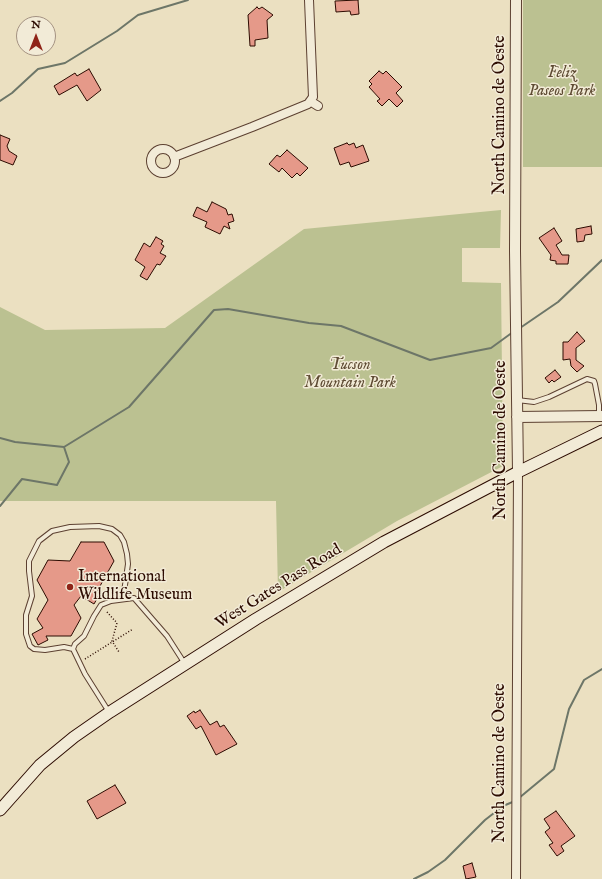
<!DOCTYPE html>
<html>
<head>
<meta charset="utf-8">
<style>
  body { margin:0 }
  #map { position:relative; width:602px; height:879px; overflow:hidden; background:#ebe0c1; font-family:"IM FELL English",serif }
  canvas { display:block }
  .north { position:absolute; left:16px; top:16px; width:40px; height:40px; box-sizing:border-box; background:#f2ebd7; border:1px solid #a39181; border-radius:50%; rotate:0deg; font-size:11px; font-weight:700; line-height:16px; text-align:center; color:#2c0b01 }
  .north::after { content:''; display:block; margin:auto; width:14px; height:18px; background:#8f2418; clip-path:polygon(50% 0,100% 100%,50% 72%,0 100%) }
</style>
</head>
<body>
<div id="map">
<canvas width="602" height="879"></canvas>
<div class="north">N</div>
</div>
<script>
const ctx = document.querySelector('canvas').getContext('2d');
ctx.lineJoin = 'round';
function paint(path, color) { ctx.fillStyle = color; ctx.fill(path, 'evenodd'); }
const toPath = rows => new Path2D(rows.map(r => 'M' + r).join(''));
function strokePath(path, color, width, dash) { ctx.strokeStyle = color; ctx.lineWidth = width; ctx.lineCap = dash ? 'butt' : 'round'; ctx.setLineDash(dash || []); ctx.stroke(path); }
function write(font, color, halo, rows, align = 'center') {
  ctx.font = font + ' "IM FELL English",serif'; ctx.lineWidth = 3; ctx.setLineDash([]); ctx.textBaseline = 'middle'; ctx.strokeStyle = halo; ctx.fillStyle = color; for (const [text, x, y, turn = 0] of rows) {
    ctx.save(); ctx.translate(x, y); ctx.rotate((+turn || 0) * Math.PI / 180); ctx.textAlign = isNaN(turn) ? turn : align; if (halo) ctx.strokeText(text, 0, 0); ctx.fillText(text, 0, 0); ctx.restore();
  }
}
const green = toPath([
  [523,0,602,0,602,167,523,167],
  [501,210,500,248,462,248,462,282,501,283,503,466,397,521,278,592,276,501,0,501,0,307,45,330,165,328,304,229]
]);
const stream = toPath([
  [0,101,12,93,38,69,65,63,117,31,138,15,188,0],
  [520,328,558,302,602,260],
  [0,438,15,442,64,447,129,407,214,310,228,309,309,323,341,326,430,360,491,348,513,332],
  [0,506,22,479,57,485,69,462,64,447],
  [519,798,554,769,569,709,584,680,602,669],
  [414,879,428,872,445,860,485,820,503,806,515,801]
]);
const building = toPath([
  [358,0,359,14,351,15,350,11,336,12,335,1,358,0],
  [257,7,259,9,262,7,273,15,267,20,268,38,255,40,255,46,250,46,248,15,257,7],
  [89,69,101,90,87,101,77,85,59,95,54,86,75,73,77,76,89,69],
  [379,71,383,74,386,71,402,87,396,93,403,101,397,107,389,99,382,106,377,101,380,99,369,87,372,84,369,81,379,71],
  [0,135,10,139,7,146,9,151,17,156,13,165,0,160,0,135],
  [347,143,349,145,354,143,356,148,363,145,369,161,351,167,349,162,340,165,334,148,347,143],
  [287,150,308,168,300,176,297,173,292,178,282,168,279,172,269,164,277,155,280,157,287,150],
  [212,202,226,209,228,215,232,214,234,221,228,223,230,229,224,226,220,234,205,227,207,222,193,216,197,207,207,212,212,202],
  [591,226,592,234,585,235,584,241,577,242,576,229,591,226],
  [554,228,562,241,556,245,562,255,569,255,568,264,556,264,556,261,550,260,551,255,539,238,554,228],
  [156,237,163,241,161,244,164,246,160,253,166,256,160,265,157,264,147,280,140,276,145,267,135,260,144,243,150,247,156,237],
  [577,332,585,341,576,348,576,360,584,366,577,372,571,366,570,359,563,360,563,342,568,342,577,332],
  [555,370,561,377,554,382,552,380,549,383,545,378,555,370],
  [81,542,104,542,114,561,95,595,98,597,94,604,81,596,74,605,81,618,71,636,46,636,48,640,38,645,32,634,43,628,37,619,48,600,37,580,48,560,70,561,81,542],
  [200,710,210,725,217,721,220,727,224,725,237,744,216,755,201,726,196,729,187,716,194,711,195,713,200,710],
  [115,785,126,803,97,819,87,801,115,785],
  [556,811,575,836,561,846,564,851,557,856,549,845,553,843,545,832,550,828,544,819,556,811],
  [472,863,476,877,466,879,463,866,472,863]
]);
const path = toPath([
  [107,612,117,623,112,641,119,652],
  [85,659,133,629]
]);
const service = toPath([
  [517,400,534,402,549,397,587,379,594,381,595,384,599,405,599,416],
  [73,649,64,647,45,650,34,649,30,646,26,634,26,615,32,596,29,571,29,561,39,541,52,531,70,527,99,526,112,529,120,535,124,542,127,554,128,564,123,599],
  [109,712,85,674,73,649,75,644,84,636,94,616,101,605,111,601,134,598,167,636,185,664]
]);
const minor = toPath([
  [310,101,318,106],
  '151 161a12 12 0 1 1 24 0a12 12 0 1 1-24 0Z',
  [174,157,252,127,308,104,313,97,309,0],
  [516,879,518,472]
]);
const tertiary = toPath([
  [516,0,515,251,518,472],
  [517,417,602,416]
]);
const secondary = toPath([
  [0,810,40,765,74,737,110,712,256,619,384,542,518,472,602,431]
]);
const markers = [
  [70,587,4,"#8f2418"]
];
const parkNames = [
  ["Feliz",562,74],
  ["Paseos Park",562,92],
  ["Tucson",350,366],
  ["Mountain Park",350,384]
];
const streetNames = [
  ["North Camino de Oeste",501,115,-90],
  ["North Camino de Oeste",502,440,-90],
  ["West Gates Pass Road",279,587,-32],
  ["North Camino de Oeste",501,763,-90]
];
const poiNames = [
  ["International",78,578],
  ["Wildlife Museum",78,596]
];
paint(green, '#bbc191');
strokePath(stream, '#6d7668', 2);
paint(building, '#e59989');
strokePath(building, '#2c0b01', 1);
strokePath(service, '#5c4031', 6);
strokePath(minor, '#5c4031', 10);
strokePath(tertiary, '#5c4031', 12);
strokePath(secondary, '#2c0b01', 13);
strokePath(path, '#2c0b01', 1.5, [1, 2]);
strokePath(service, '#f2ebd7', 4);
strokePath(minor, '#f2ebd7', 8);
strokePath(tertiary, '#f2ebd7', 10);
strokePath(secondary, '#f2ebd7', 11);
for (const [x, y, r, color] of markers) { const dot = new Path2D(); dot.arc(x, y, r, 0, 2 * Math.PI); ctx.fillStyle = color; ctx.fill(dot); strokePath(dot, '#f2ebd7', 1.5); }
write('italic 16px', '#5e4b33', '#f2ebd7', parkNames);
write('16px', '#2c0b01', '#f2ebd7', streetNames);
write('16px', '#2c0b01', '#f2ebd7', poiNames, 'left');
</script>
</body>
</html>
